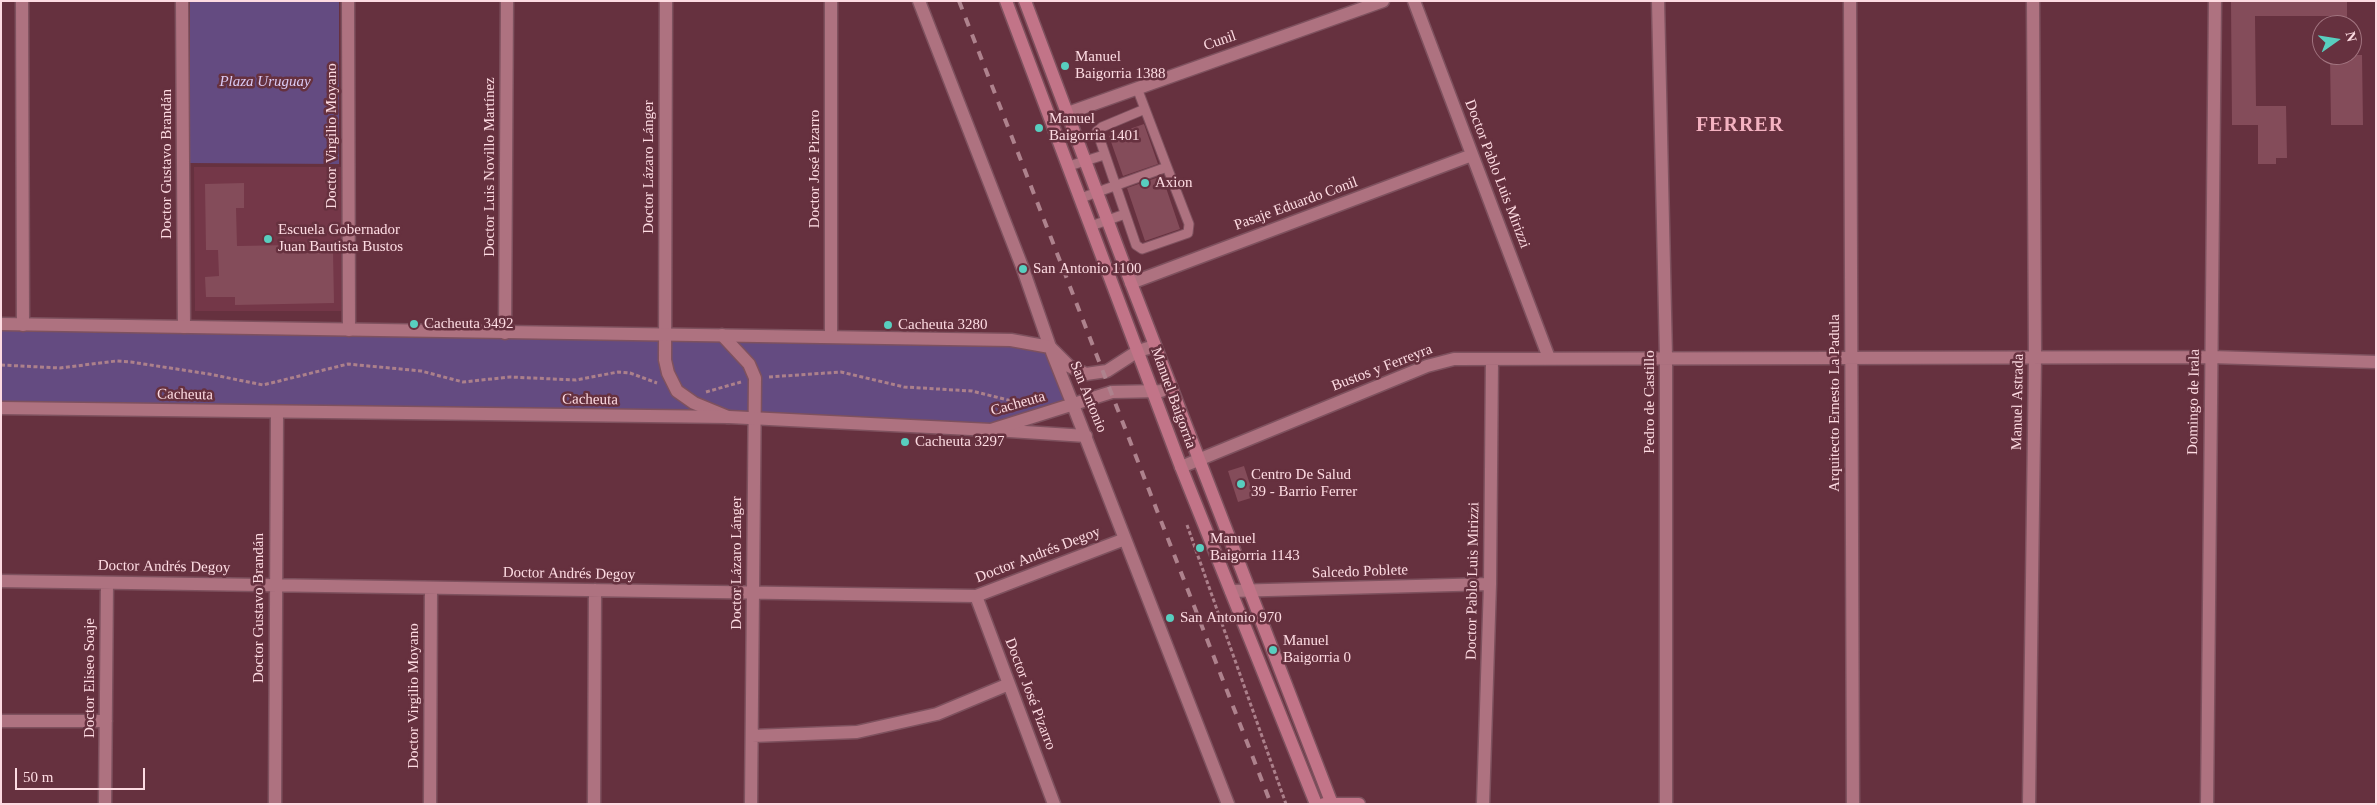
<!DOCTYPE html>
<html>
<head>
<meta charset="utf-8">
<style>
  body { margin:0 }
  #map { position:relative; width:2377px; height:805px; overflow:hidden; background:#66313f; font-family:Georgia,serif }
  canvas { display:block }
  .frame { position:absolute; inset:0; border:2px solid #fddbe2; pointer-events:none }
  .north { position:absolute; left:2312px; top:15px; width:50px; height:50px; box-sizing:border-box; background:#66313f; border:1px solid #a27580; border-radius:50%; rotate:77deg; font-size:14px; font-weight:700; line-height:20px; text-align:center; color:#fddbe2 }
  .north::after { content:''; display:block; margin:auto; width:18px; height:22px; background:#58cebf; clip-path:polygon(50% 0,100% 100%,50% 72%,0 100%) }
  .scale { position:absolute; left:15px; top:768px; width:130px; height:22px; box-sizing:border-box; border:2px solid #fddbe2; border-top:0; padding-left:6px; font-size:15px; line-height:18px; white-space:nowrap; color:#fddbe2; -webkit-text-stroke:4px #66313f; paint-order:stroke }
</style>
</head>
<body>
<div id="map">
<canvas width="2377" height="805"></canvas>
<div class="frame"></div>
<div class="north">N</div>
<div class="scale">50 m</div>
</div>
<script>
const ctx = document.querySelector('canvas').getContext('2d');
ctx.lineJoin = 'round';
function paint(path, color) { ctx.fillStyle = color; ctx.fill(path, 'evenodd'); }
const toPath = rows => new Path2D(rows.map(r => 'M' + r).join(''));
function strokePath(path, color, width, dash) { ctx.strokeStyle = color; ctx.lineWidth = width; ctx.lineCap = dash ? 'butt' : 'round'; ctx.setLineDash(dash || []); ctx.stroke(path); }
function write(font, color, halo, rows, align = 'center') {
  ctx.font = font + ' Georgia,serif'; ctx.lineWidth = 5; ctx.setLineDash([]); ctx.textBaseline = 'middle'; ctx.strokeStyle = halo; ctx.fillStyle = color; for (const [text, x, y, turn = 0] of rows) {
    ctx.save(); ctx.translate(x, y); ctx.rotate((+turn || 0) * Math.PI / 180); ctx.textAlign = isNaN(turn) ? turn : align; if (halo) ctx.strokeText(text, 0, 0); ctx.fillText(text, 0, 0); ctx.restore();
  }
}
const built = toPath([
  [194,167,341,167,341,311,195,311]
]);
const green = toPath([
  [190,1,339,1,339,164,190,163],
  [1,324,1050,347,1073,405,1009,425,729,417,1,408]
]);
const building = toPath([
  [2231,1,2347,1,2347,25,2330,25,2330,16,2255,16,2256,106,2286,106,2287,158,2276,158,2276,164,2258,164,2258,125,2232,125],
  [2330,55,2362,55,2363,125,2331,125],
  [1144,124,1158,164,1123,176,1109,136],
  [1162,176,1180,229,1145,241,1127,188],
  [244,183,244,208,236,208,237,246,293,245,294,253,333,252,334,303,235,305,235,297,206,297,205,277,219,276,218,250,206,250,205,184],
  [1244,466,1254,497,1238,502,1228,471]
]);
const path = toPath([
  [1,365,60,368,116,361,131,362,209,374,263,385,348,364,421,371,463,382,510,377,576,380,618,372,630,373,657,383],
  [769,377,841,372,904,387,972,391,1024,404],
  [706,392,741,382],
  [1187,525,1286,804]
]);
const service = toPath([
  [1137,88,1145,109,1167,167,1189,224,1188,233,1142,249,1136,245,1097,131,1102,127,1145,109],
  [1069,166,1104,155],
  [1081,198,1167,167],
  [1091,226,1125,214]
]);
const minor = toPath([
  [22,1,23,325],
  [182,1,184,327],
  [348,1,349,330],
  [666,1,665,360,668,373,677,391,694,403,728,417],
  [919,1,1023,269,1050,347],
  [1414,1,1549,358],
  [1658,1,1666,357,1666,804],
  [1850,1,1853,804],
  [1068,113,1383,1],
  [1131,283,1472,155],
  [505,333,507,1],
  [722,335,749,364,755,378,751,804],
  [831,336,831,1],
  [1073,405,1228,804],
  [994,430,1086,436],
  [1181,467,1427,366,1454,359,2211,357,2376,362],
  [1,581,976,596,1125,539],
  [1231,591,1490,584],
  [976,596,1054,804],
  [1,721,106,721],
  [752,736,857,732,937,714,1009,684],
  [105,804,107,583],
  [275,804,277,413],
  [430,804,431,588],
  [594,804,595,590],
  [1483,804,1490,584,1492,359],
  [2029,804,2035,357,2033,1],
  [2207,804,2215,1]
]);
const tertiary = toPath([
  [1,324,1011,340,1050,347,1069,366,1086,374,1107,371,1138,351,1155,346],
  [1052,352,1073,405],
  [1,408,729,417,991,430,1112,392,1161,391,1171,387]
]);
const secondary = toPath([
  [1006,1,1181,467,1316,804],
  [1025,1,1131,283,1332,804],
  [1324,804,1359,804]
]);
const rail = toPath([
  [959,1,1271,804]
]);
const markers = [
  [1065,66,5,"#58cebf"],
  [1039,128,5,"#58cebf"],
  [1145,183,5,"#58cebf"],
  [268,239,5,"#58cebf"],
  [1023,269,5,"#58cebf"],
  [414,324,5,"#58cebf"],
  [888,325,5,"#58cebf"],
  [905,442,5,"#58cebf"],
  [1241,484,5,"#58cebf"],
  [1200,548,5,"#58cebf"],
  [1170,618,5,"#58cebf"],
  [1273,650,5,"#58cebf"]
];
const streetNames = [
  ["Cunil",1220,41,-19],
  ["Doctor Virgilio Moyano",332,136,-90],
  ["Doctor Gustavo Brandán",167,164,-90],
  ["Doctor Luis Novillo Martínez",490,167,-90],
  ["Doctor Lázaro Lánger",649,167,-90],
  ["Doctor José Pizarro",815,169,-90],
  ["Doctor Pablo Luis Mirizzi",1497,174,69],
  ["Pasaje Eduardo Conil",1296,204,-20],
  ["Bustos y Ferreyra",1382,368,-21],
  ["Cacheuta",185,395,1],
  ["San Antonio",1088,397,68],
  ["Manuel Baigorria",1173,398,70],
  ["Cacheuta",590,400,1],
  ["Pedro de Castillo",1650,402,-90],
  ["Manuel Astrada",2018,402,-89],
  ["Domingo de Irala",2194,402,-89],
  ["Arquitecto Ernesto La Padula",1835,403,-90],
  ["Cacheuta",1018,404,-16],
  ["Doctor Andrés Degoy",1038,555,-21],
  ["Doctor Lázaro Lánger",737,563,-90],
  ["Doctor Andrés Degoy",164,567,1],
  ["Salcedo Poblete",1360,572,-2],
  ["Doctor Andrés Degoy",569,574,1],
  ["Doctor Pablo Luis Mirizzi",1473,581,-89],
  ["Doctor Gustavo Brandán",259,608,-90],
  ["Doctor Eliseo Soaje",90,678,-90],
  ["Doctor José Pizarro",1030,694,69],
  ["Doctor Virgilio Moyano",414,696,-90]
];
const poiNames = [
  ["Manuel",1075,57],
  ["Baigorria 1388",1075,74],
  ["Manuel",1049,119],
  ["Baigorria 1401",1049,136],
  ["Axion",1155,183],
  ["Escuela Gobernador",278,230],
  ["Juan Bautista Bustos",278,247],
  ["San Antonio 1100",1033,269],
  ["Cacheuta 3492",424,324],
  ["Cacheuta 3280",898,325],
  ["Cacheuta 3297",915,442],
  ["Centro De Salud",1251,475],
  ["39 - Barrio Ferrer",1251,492],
  ["Manuel",1210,539],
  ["Baigorria 1143",1210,556],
  ["San Antonio 970",1180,618],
  ["Manuel",1283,641],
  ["Baigorria 0",1283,658]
];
const parkNames = [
  ["Plaza Uruguay",265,82]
];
const districtNames = [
  ["FERRER",1740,126]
];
paint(built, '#743748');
paint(green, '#644b81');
paint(building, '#844c5a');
strokePath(service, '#7e515e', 11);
strokePath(minor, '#7e515e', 15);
strokePath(tertiary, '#7e515e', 15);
strokePath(secondary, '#7e515e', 15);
strokePath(path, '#ac808b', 3, [4, 2.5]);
strokePath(service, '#ae7280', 9);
strokePath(minor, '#ae7280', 12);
strokePath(tertiary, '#ae7280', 12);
strokePath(secondary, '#c27488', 12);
strokePath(rail, '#ae828d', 4, [9, 9]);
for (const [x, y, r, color] of markers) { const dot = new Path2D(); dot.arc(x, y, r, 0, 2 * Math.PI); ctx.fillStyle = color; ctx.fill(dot); strokePath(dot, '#66313f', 2); }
write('15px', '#fddbe2', '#66313f', streetNames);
write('15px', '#fddbe2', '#66313f', poiNames, 'left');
write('italic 15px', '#dac9f3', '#66313f', parkNames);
ctx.letterSpacing = '1px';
write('bold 20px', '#f4b2c1', '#66313f', districtNames);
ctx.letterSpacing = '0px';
</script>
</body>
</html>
